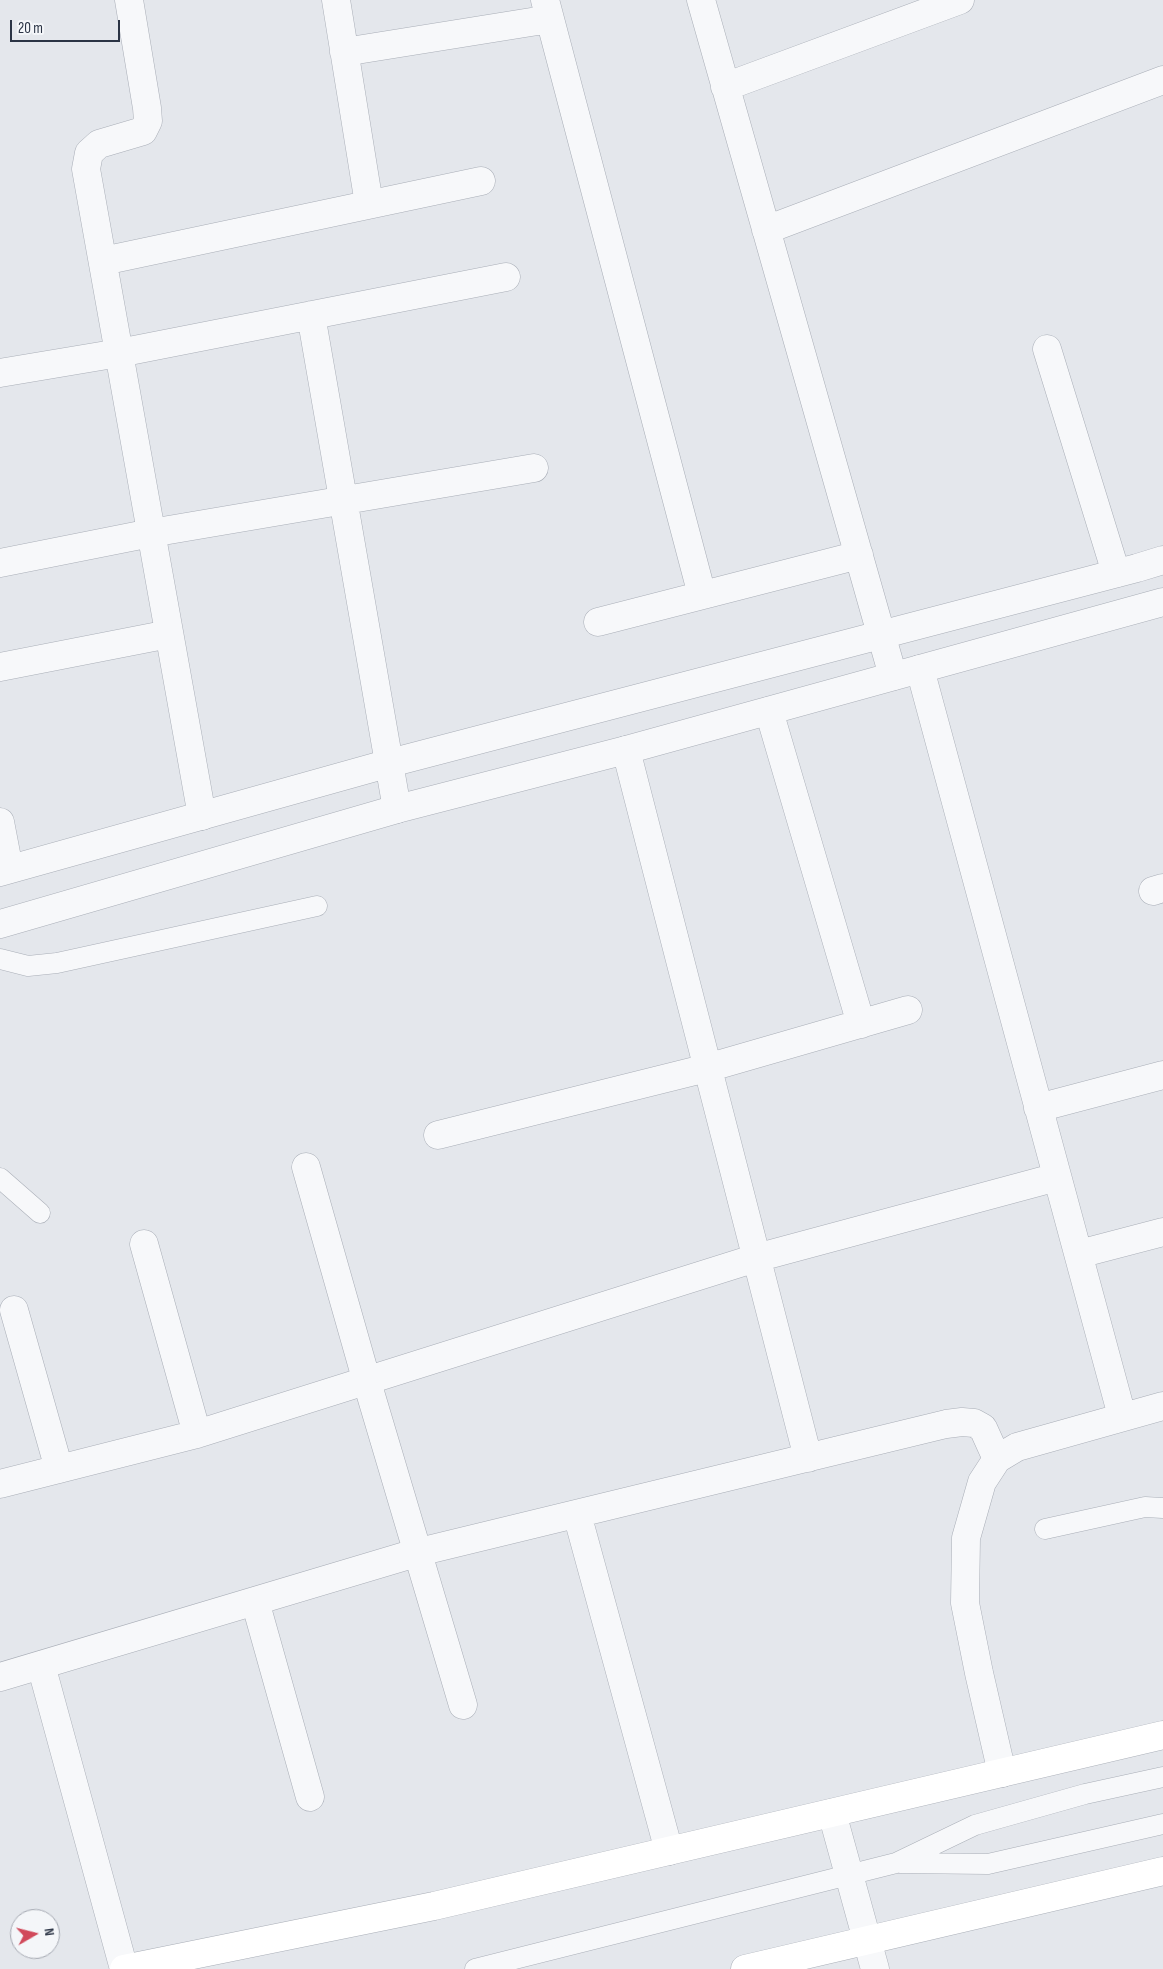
<!DOCTYPE html>
<html>
<head>
<meta charset="utf-8">
<style>
  body { margin:0 }
  #map { position:relative; width:1163px; height:1969px; overflow:hidden; background:#e4e7ec; font-family:"Sofia Sans Condensed",sans-serif }
  canvas { display:block }
  .north { position:absolute; left:10px; top:1909px; width:50px; height:50px; box-sizing:border-box; background:#f4f6f9; border:1px solid #a4a8b1; border-radius:50%; rotate:82deg; font-size:14px; font-weight:700; line-height:20px; text-align:center; color:#2b3445 }
  .north::after { content:''; display:block; margin:auto; width:18px; height:22px; background:#d1495b; clip-path:polygon(50% 0,100% 100%,50% 72%,0 100%) }
  .scale { position:absolute; left:10px; top:20px; width:110px; height:22px; box-sizing:border-box; border:2px solid #2b3445; border-top:0; padding-left:6px; font-size:15px; line-height:18px; white-space:nowrap; color:#2b3445; -webkit-text-stroke:4px #f4f6f9; paint-order:stroke }
</style>
</head>
<body>
<div id="map">
<canvas width="1163" height="1969"></canvas>
<div class="north">N</div>
<div class="scale">20 m</div>
</div>
<script>
const ctx = document.querySelector('canvas').getContext('2d');
ctx.lineJoin = 'round';
const toPath = rows => new Path2D(rows.map(r => 'M' + r).join(''));
function strokePath(path, color, width, dash) { ctx.strokeStyle = color; ctx.lineWidth = width; ctx.lineCap = dash ? 'butt' : 'round'; ctx.setLineDash(dash || []); ctx.stroke(path); }
const service = toPath([
  [0,959,28,966,57,963,317,906],
  [0,1178,40,1213],
  [1045,1529,1145,1507,1163,1508],
  [900,1863,988,1864,1163,1824],
  [475,1969,896,1863,975,1825,1085,1794,1163,1777]
]);
const minor = toPath([
  [129,0,147,108,148,121,143,131,99,144,89,153,86,169,202,816],
  [336,0,369,204],
  [545,0,702,595],
  [701,0,893,676],
  [344,52,550,19],
  [725,87,960,0],
  [766,230,1163,80],
  [103,261,481,181],
  [311,315,397,809],
  [1047,349,1116,573],
  [0,373,119,353,506,277],
  [0,563,151,533,534,468],
  [598,622,859,555],
  [0,667,169,634],
  [920,669,1122,1416],
  [769,711,861,1024],
  [626,750,808,1458],
  [0,822,9,869],
  [1153,891,1163,888],
  [1038,1108,1163,1075],
  [438,1135,707,1068,908,1010],
  [306,1167,367,1382,463,1705],
  [144,1244,197,1434],
  [1079,1254,1163,1232],
  [14,1310,59,1469],
  [0,1484,197,1434,756,1258,1057,1177],
  [577,1514,669,1851],
  [255,1601,310,1797],
  [41,1665,124,1969],
  [0,1677,419,1552,946,1424,962,1422,974,1423,983,1428,997,1459],
  [1002,1773,979,1673,965,1603,966,1538,982,1482,997,1459,1017,1447,1163,1406]
]);
const tertiary = toPath([
  [0,872,390,763,1137,568,1163,560],
  [0,924,397,809,626,750,1163,602],
  [832,1813,875,1969]
]);
const secondary = toPath([
  [124,1969,434,1906,1163,1735],
  [745,1969,1163,1871]
]);
strokePath(service, '#a9aeb7', 21);
strokePath(minor, '#a9aeb7', 29);
strokePath(tertiary, '#a9aeb7', 29);
strokePath(secondary, '#a9aeb7', 29);
strokePath(service, '#f7f8fa', 20);
strokePath(minor, '#f7f8fa', 28);
strokePath(tertiary, '#f7f8fa', 28);
strokePath(secondary, '#fff', 28);
</script>
</body>
</html>
